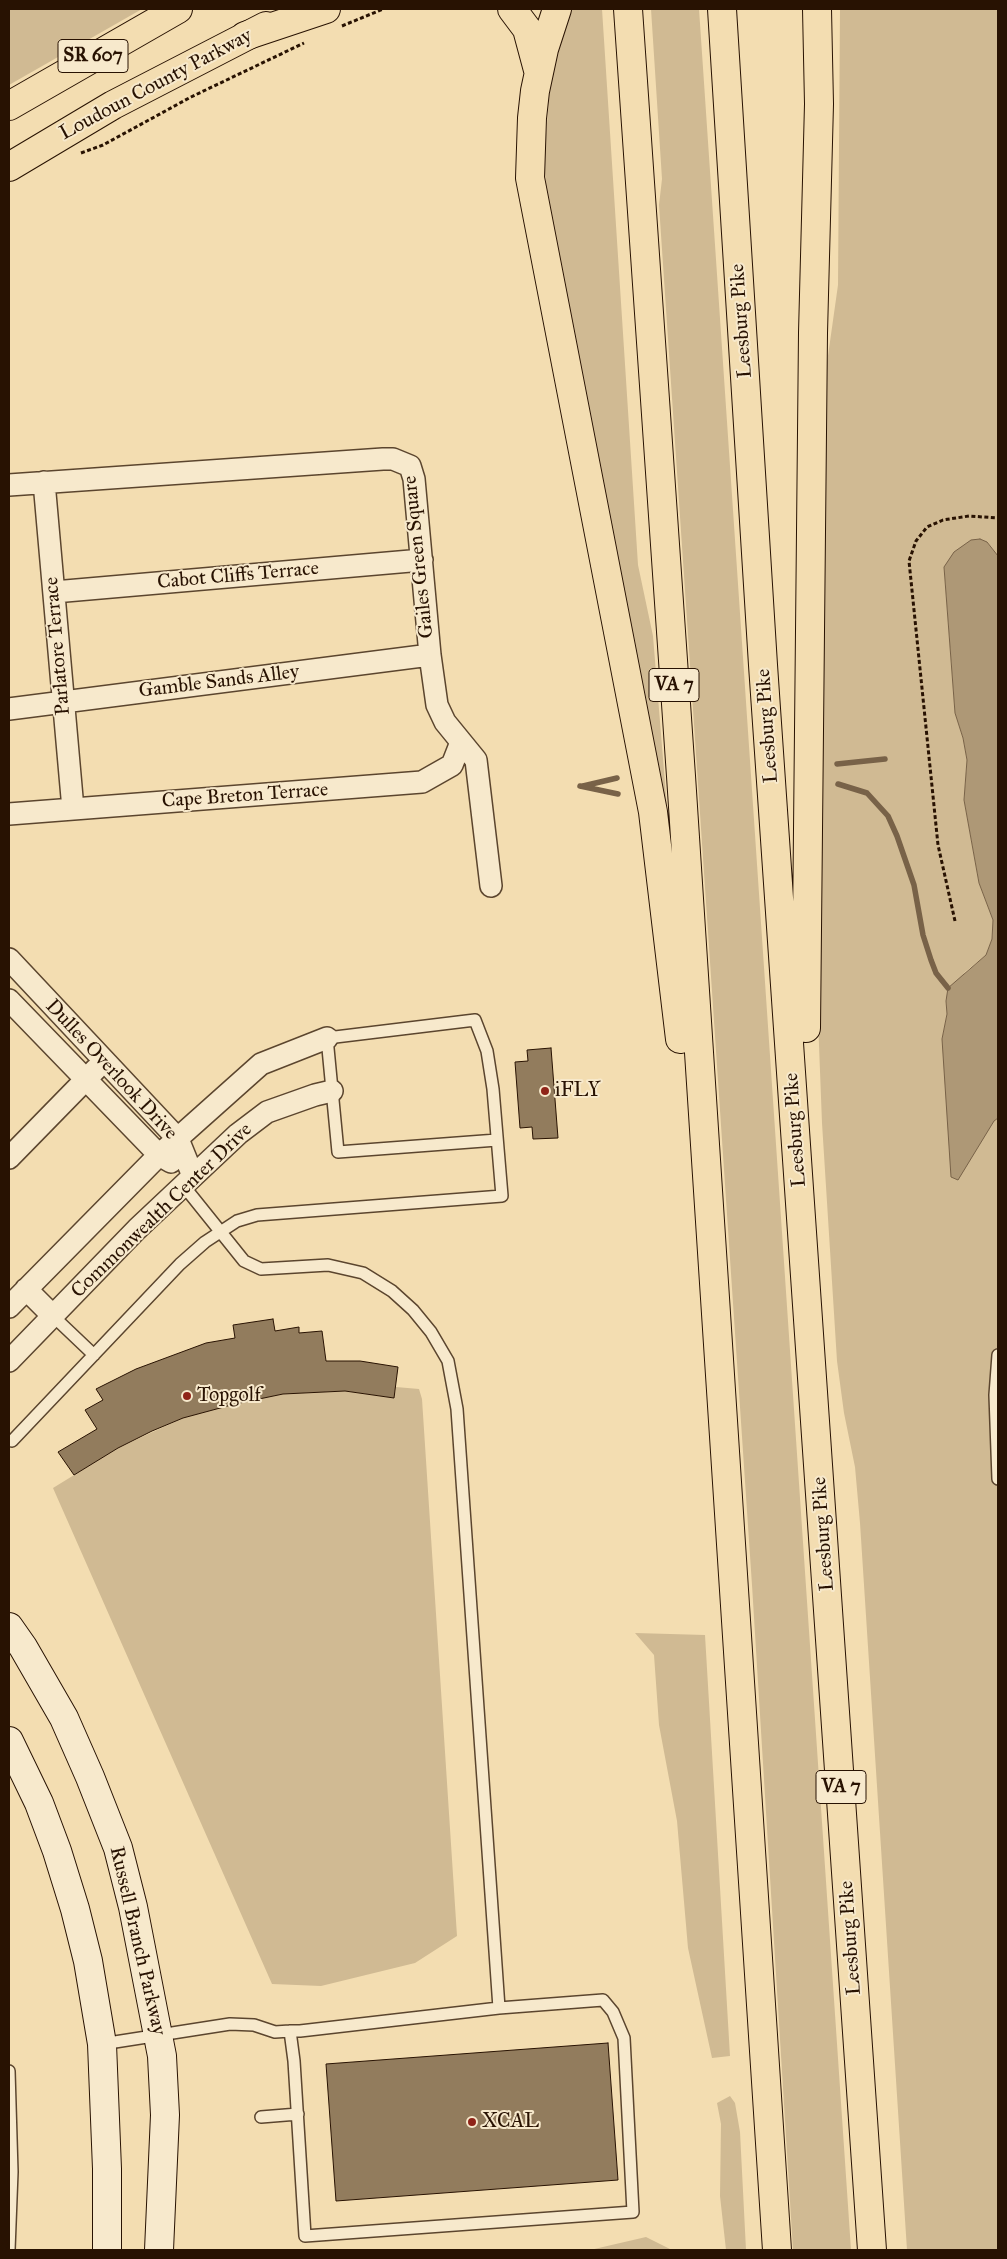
<!DOCTYPE html>
<html>
<head>
<meta charset="utf-8">
<style>
  body { margin:0 }
  #map { position:relative; width:1007px; height:2259px; overflow:hidden; background:#f3ddb1; font-family:"IM FELL Great Primer",serif }
  canvas { display:block }
  .frame { position:absolute; inset:0; border:10px solid #281202; pointer-events:none }
</style>
</head>
<body>
<div id="map">
<canvas width="1007" height="2259"></canvas>
<div class="frame"></div>
</div>
<script>
const ctx = document.querySelector('canvas').getContext('2d');
ctx.lineJoin = 'round';
function paint(path, color) { ctx.fillStyle = color; ctx.fill(path, 'evenodd'); }
const toPath = rows => new Path2D(rows.map(r => 'M' + r).join(''));
function strokePath(path, color, width, dash) { ctx.strokeStyle = color; ctx.lineWidth = width; ctx.lineCap = dash ? 'butt' : 'round'; ctx.setLineDash(dash || []); ctx.stroke(path); }
function write(font, color, halo, rows, align = 'center') {
  ctx.font = font + ' "IM FELL Great Primer",serif'; ctx.lineWidth = 4; ctx.setLineDash([]); ctx.textBaseline = 'middle'; ctx.strokeStyle = halo; ctx.fillStyle = color; for (const [text, x, y, turn = 0] of rows) {
    ctx.save(); ctx.translate(x, y); ctx.rotate((+turn || 0) * Math.PI / 180); ctx.textAlign = isNaN(turn) ? turn : align; if (halo) ctx.strokeText(text, 0, 0); ctx.fillText(text, 0, 0); ctx.restore();
  }
}
const green = toPath([
  [9,9,142,9,9,85],
  [572,9,602,9,638,565,653,636,669,832,546,187,544,159,551,76],
  [651,9,699,9,851,2250,793,2250,752,1585,659,205,662,179],
  [840,9,998,9,998,556,987,542,944,567,955,713,963,738,967,760,964,800,979,883,993,920,992,939,986,955,965,972,946,1001,947,1014,942,1039,994,1121,998,1118,998,2250,907,2250,860,1523,855,1467,844,1413,837,1361,822,1123,814,915,825,377,838,285],
  [396,1387,419,1389,422,1399,457,1936,415,1963,321,1986,272,1984,53,1488,118,1448,183,1418,235,1404,283,1394,345,1391,394,1398],
  [635,1633,705,1635,730,2056,712,2058,688,1948,677,1821,659,1725,654,1655],
  [730,2096,735,2103,740,2132,746,2250,726,2250,720,2196,721,2124,717,2103],
  [646,2237,672,2250,590,2250]
]);
const water = toPath([
  [980,539,987,542,998,556,998,1118,994,1121,958,1180,951,1177,942,1039,947,1014,946,1001,948,988,986,955,992,939,993,920,979,883,964,800,967,760,963,738,955,713,944,567,954,552,971,540,980,539]
]);
const stream = toPath([
  [837,764,885,759],
  [838,784,867,793,888,816,897,836,914,885,923,935,931,960,936,973,948,988],
  [580,786,618,794],
  [583,786,617,778]
]);
const building = toPath([
  [551,1048,558,1138,533,1139,532,1127,520,1128,515,1062,528,1061,527,1050,551,1048],
  [273,1319,275,1331,299,1327,299,1333,322,1331,326,1361,360,1361,398,1367,394,1398,345,1391,283,1394,235,1404,183,1418,152,1431,118,1448,74,1475,58,1452,97,1429,85,1410,103,1400,96,1389,136,1369,206,1343,235,1338,233,1325,273,1319],
  [608,2043,618,2180,336,2201,326,2064,608,2043]
]);
const path = toPath([
  [342,26,383,9],
  [81,153,103,145,191,97,304,43],
  [955,921,938,845,909,561,916,541,927,527,943,520,969,516,998,518]
]);
const lane = toPath([
  [183,1185,244,1261,261,1269,328,1265,363,1273,392,1291,413,1310,431,1332,448,1361,457,1409,499,2008],
  [53,1316,94,1355],
  [998,1355,995,1395,998,1479],
  [12,1441,180,1264,205,1242,237,1221,257,1215,502,1196,493,1089,487,1051,475,1020,327,1038,338,1152,497,1140],
  [102,2044,230,2024,254,2025,275,2032,290,2031,300,2031,499,2008,603,2000,613,2012,624,2038,633,2212,305,2236,294,2061,290,2031],
  [9,2071,12,2172,9,2250],
  [261,2117,298,2114]
]);
const street = toPath([
  [44,482,73,809],
  [9,485,383,459,393,459,410,466,414,479,430,655,437,705,445,722,476,760,491,886],
  [54,592,422,560],
  [9,709,430,655],
  [9,814,422,782,452,765,461,742],
  [9,959,178,1139,193,1176],
  [9,1000,159,1155,171,1162],
  [9,1158,96,1069],
  [26,1289,53,1316],
  [9,1307,159,1155,261,1064,327,1038],
  [9,1361,137,1229,238,1134,267,1112,315,1095,332,1091]
]);
const secondary = toPath([
  [9,1627,23,1647,64,1718,90,1777,118,1848,133,1907,162,2056,165,2115,159,2250],
  [9,1741,39,1803,57,1851,75,1909,88,1961,102,2044,107,2169,107,2250]
]);
const primary = toPath([
  [9,106,178,9],
  [9,167,113,105,266,26]
]);
const highway = toPath([
  [512,9,527,29,538,70],
  [557,9,544,49,535,91,532,118,530,178,653,812,680,1039],
  [628,9,681,776,777,2250],
  [722,9,763,665,872,2250],
  [245,36,326,9],
  [806,1028,813,333,819,104,817,9]
]);
const markers = [
  [545,1091,5,"#8f2418"],
  [187,1396,5,"#8f2418"],
  [472,2122,5,"#8f2418"]
];
const shields = [
  [93,56,70],
  [674,685,50],
  [841,1787,50]
];
const shieldNames = [
  ["SR 607",93,56],
  ["VA 7",674,685],
  ["VA 7",841,1787]
];
const streetNames = [
  ["Loudoun County Parkway",156,85,-28],
  ["Leesburg Pike",742,321,-94],
  ["Gailes Green Square",419,557,-96],
  ["Cabot Cliffs Terrace",238,576,-5],
  ["Parlatore Terrace",58,646,-95],
  ["Gamble Sands Alley",219,682,-7],
  ["Leesburg Pike",768,726,-94],
  ["Cape Breton Terrace",245,796,-4],
  ["Dulles Overlook Drive",111,1070,47],
  ["Leesburg Pike",796,1130,-94],
  ["Commonwealth Center Drive",162,1211,-44],
  ["Leesburg Pike",824,1534,-94],
  ["Leesburg Pike",851,1938,-94],
  ["Russell Branch Parkway",137,1941,77]
];
const poiNames = [
  ["iFLY",555,1091],
  ["Topgolf",197,1396],
  ["XCAL",482,2122]
];
paint(green, '#d0ba93');
paint(water, '#ae9876');
strokePath(water, '#786248', 1);
strokePath(stream, '#786248', 5.5);
paint(building, '#927c5d');
strokePath(building, '#281202', 1);
strokePath(lane, '#5b452e', 14);
strokePath(street, '#5b452e', 24);
strokePath(secondary, '#281202', 30);
strokePath(primary, '#281202', 30);
strokePath(highway, '#281202', 30);
strokePath(path, '#281202', 3, [4, 2.5]);
strokePath(lane, '#f7e9cc', 11);
strokePath(street, '#f7e9cc', 21);
strokePath(secondary, '#f7e9cc', 28);
strokePath(primary, '#f3ddb1', 28);
strokePath(highway, '#f3ddb1', 28);
for (const [x, y, r, color] of markers) { const dot = new Path2D(); dot.arc(x, y, r, 0, 2 * Math.PI); ctx.fillStyle = color; ctx.fill(dot); strokePath(dot, '#f7e9cc', 2); }
for (const [x, y, w] of shields) { const box = new Path2D(); box.roundRect(x - w / 2, y - 16.5, w, 33, 4); ctx.fillStyle = '#f7e9cc'; ctx.fill(box); strokePath(box, '#281202', 1); }
write('bold 19px', '#281202', null, shieldNames);
write('20px', '#281202', '#f7e9cc', streetNames);
write('20px', '#281202', '#f7e9cc', poiNames, 'left');
</script>
</body>
</html>
